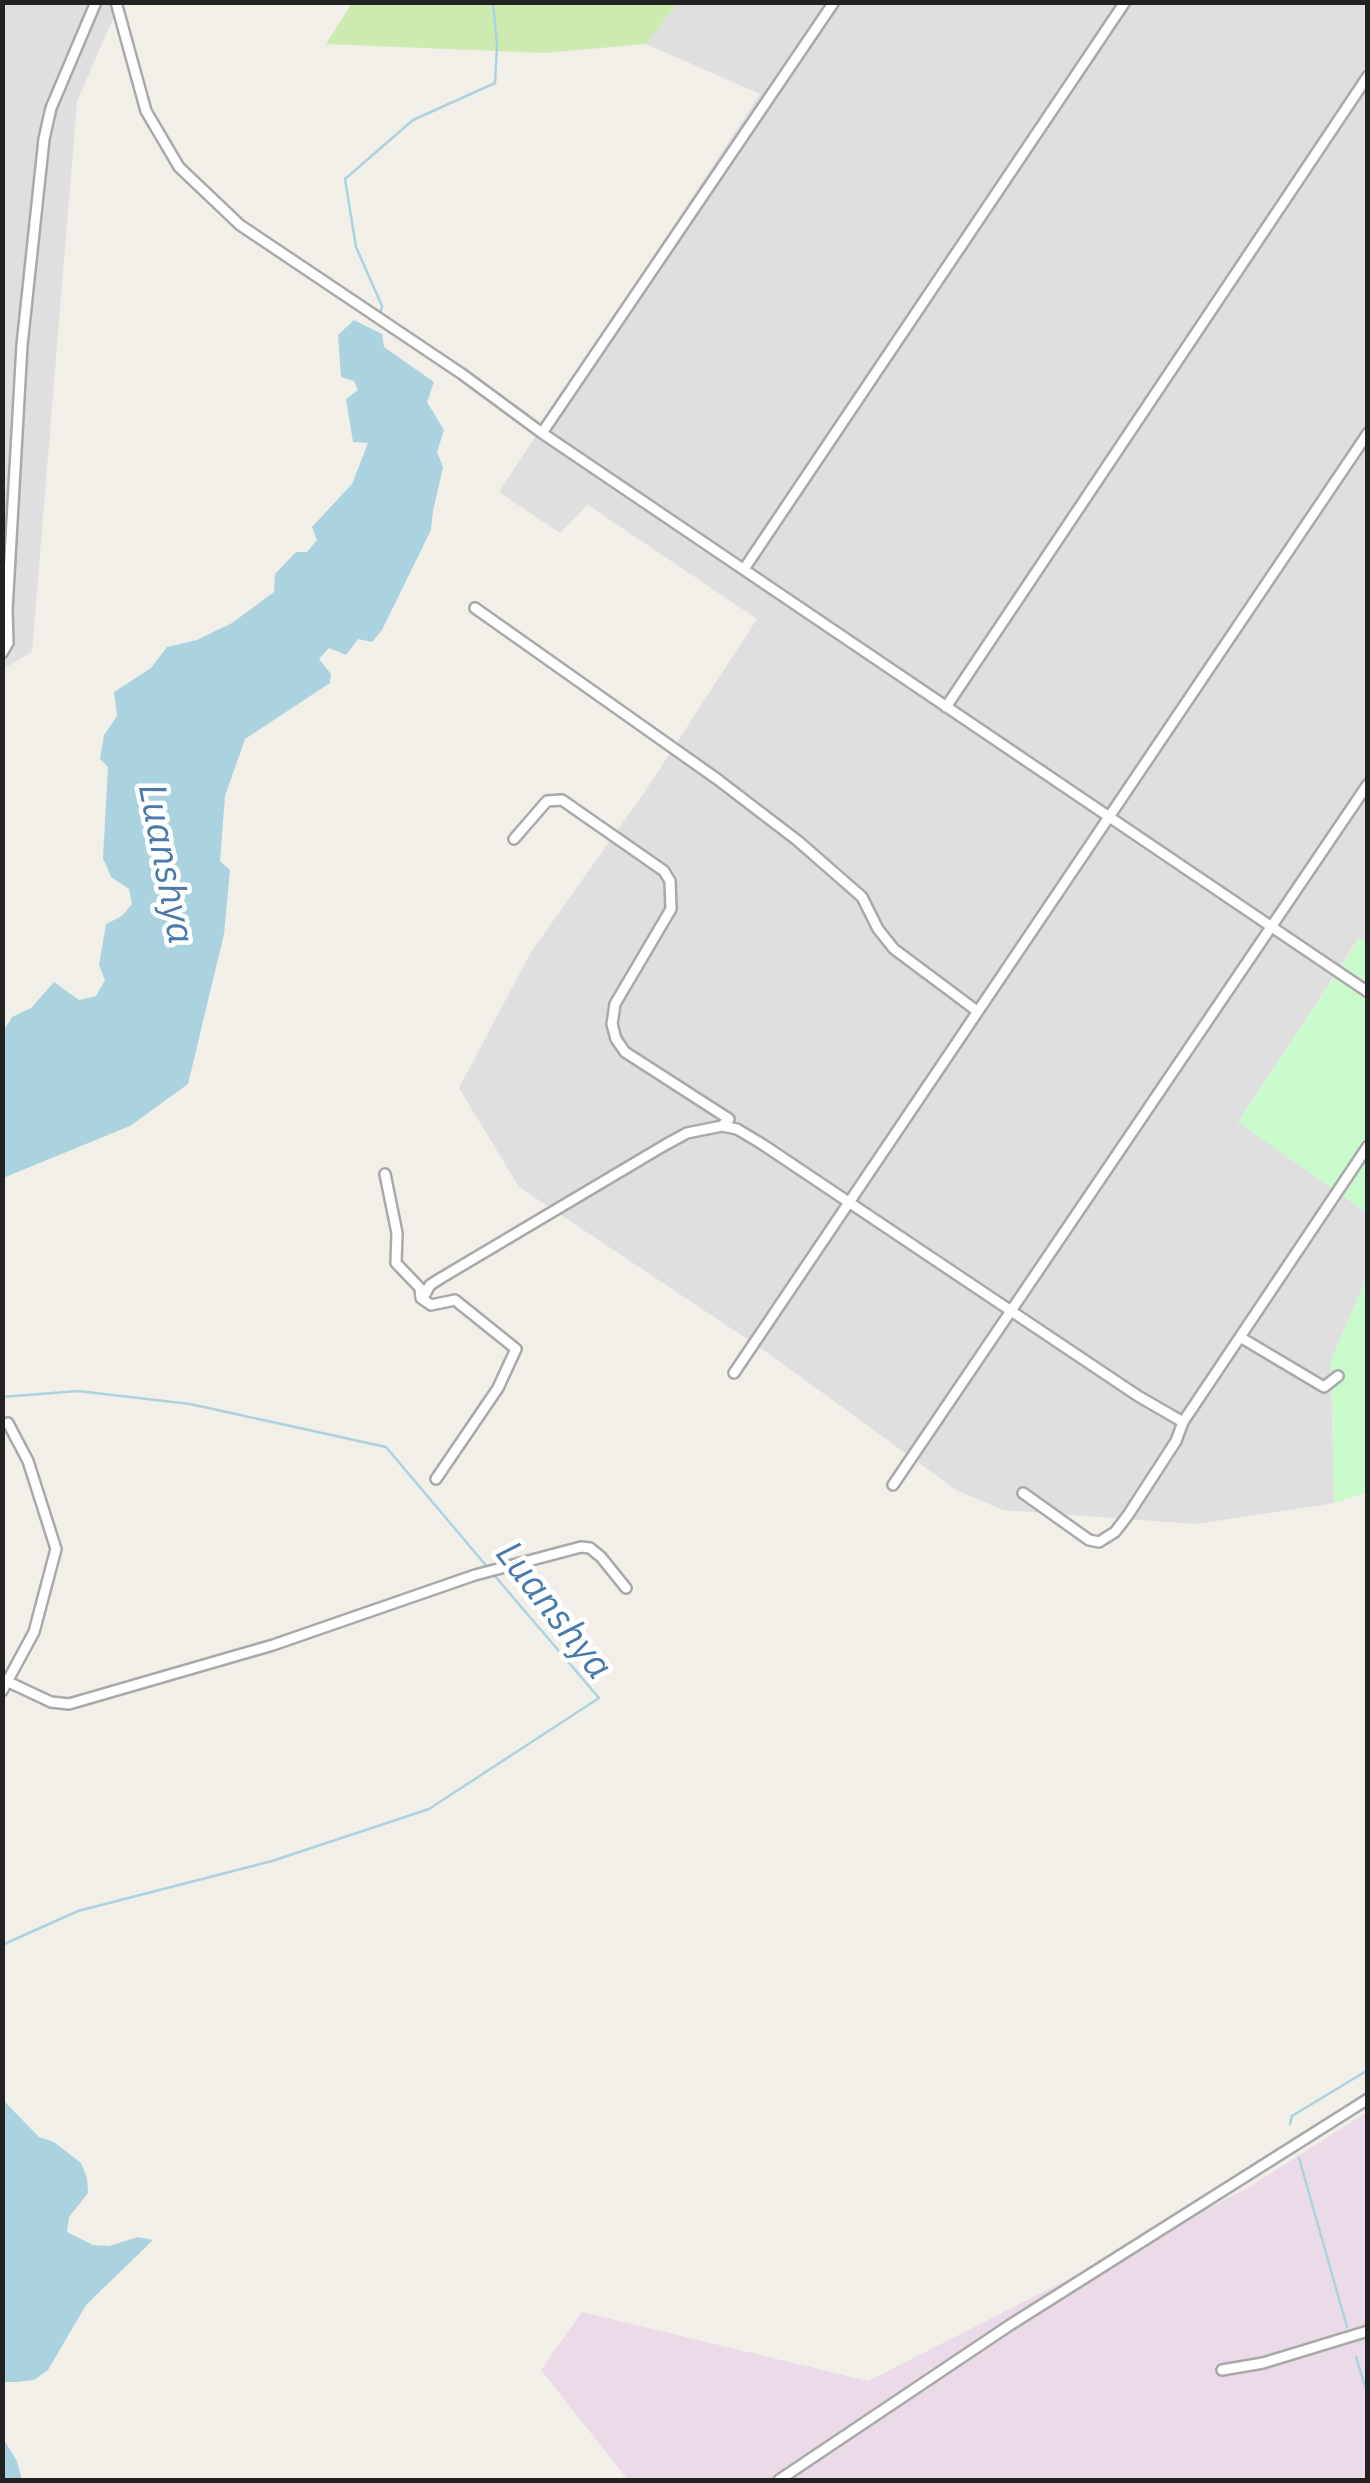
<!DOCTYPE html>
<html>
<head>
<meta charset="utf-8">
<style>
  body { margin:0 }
  #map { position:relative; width:1370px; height:2483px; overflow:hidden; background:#f2efe9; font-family:"IBM Plex Sans",sans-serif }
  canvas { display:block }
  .frame { position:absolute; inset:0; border:5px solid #222; pointer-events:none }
</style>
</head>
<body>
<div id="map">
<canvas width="1370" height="2483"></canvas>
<div class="frame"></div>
</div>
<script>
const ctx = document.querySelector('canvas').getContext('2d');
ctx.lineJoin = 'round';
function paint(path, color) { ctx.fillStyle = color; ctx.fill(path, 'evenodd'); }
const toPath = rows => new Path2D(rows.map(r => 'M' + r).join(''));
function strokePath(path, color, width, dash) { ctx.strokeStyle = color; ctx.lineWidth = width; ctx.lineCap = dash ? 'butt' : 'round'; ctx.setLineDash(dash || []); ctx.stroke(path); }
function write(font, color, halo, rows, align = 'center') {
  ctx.font = font + ' "IBM Plex Sans",sans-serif'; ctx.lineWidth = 9; ctx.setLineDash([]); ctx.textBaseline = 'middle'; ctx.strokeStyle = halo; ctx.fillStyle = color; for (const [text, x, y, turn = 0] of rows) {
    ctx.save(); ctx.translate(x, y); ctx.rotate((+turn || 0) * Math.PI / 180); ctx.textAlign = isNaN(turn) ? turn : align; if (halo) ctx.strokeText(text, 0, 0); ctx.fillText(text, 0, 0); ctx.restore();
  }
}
const residential = toPath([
  [3,3,120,3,77,101,32,652,3,669],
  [678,3,1367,3,1367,943,1359,938,1238,1122,1367,1213,1367,1277,1331,1360,1334,1503,1196,1524,1003,1510,956,1490,765,1351,519,1187,459,1088,531,952,646,790,757,619,588,505,560,533,499,492,760,94,646,44]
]);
const industrial = toPath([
  [1367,2112,1367,2480,628,2480,541,2370,582,2312,868,2381,1246,2189]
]);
const grass = toPath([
  [352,3,352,2,678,3,646,44,544,53,326,44]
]);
const park = toPath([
  [1360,938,1367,943,1367,1213,1238,1122],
  [1367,1277,1367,1493,1334,1503,1331,1360]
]);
const water = toPath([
  [354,320,382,334,384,347,434,382,427,402,444,430,437,452,443,467,433,511,431,530,382,630,372,642,358,639,346,655,329,648,319,659,331,674,330,683,245,739,225,796,220,861,230,870,224,934,188,1084,130,1126,3,1178,3,1032,12,1017,31,1008,54,982,79,1000,96,996,105,980,99,965,106,924,122,916,132,904,129,889,111,877,103,858,108,767,100,759,104,735,117,716,114,692,151,668,167,647,197,640,232,623,274,592,275,574,296,552,307,552,317,540,312,527,352,484,368,443,353,442,346,399,358,390,354,381,341,377,338,335],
  [3,2100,39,2137,54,2142,81,2163,87,2178,88,2193,69,2217,67,2232,93,2245,109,2246,138,2237,153,2240,86,2305,48,2370,34,2380,17,2382,3,2382],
  [2,2437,17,2461,22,2480,3,2480]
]);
const stream = toPath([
  [380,315,382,306,356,247,345,179,413,120,495,83,497,45,493,2],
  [2,1397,78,1391,190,1404,386,1447,489,1569],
  [2,1945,78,1911,272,1861,429,1809,599,1698,494,1575],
  [1290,2124,1292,2116,1368,2070],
  [1299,2158,1347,2327],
  [1356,2357,1368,2396]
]);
const street = toPath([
  [116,2,146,111,179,167,240,225,462,374,542,433,1368,992],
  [542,433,834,2],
  [744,569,1125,2],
  [475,608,717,779,798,841,862,897,878,929,894,949,977,1011],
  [2,653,8,643,7,610,22,345,44,139,51,108,96,2],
  [946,707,1368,76],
  [514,839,547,801,562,800,664,871,670,881,671,909,615,1004,612,1024,616,1039,625,1052,729,1119,722,1126],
  [385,1174,397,1233,396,1263,420,1288,421,1298,431,1305,455,1300,516,1349,498,1388,436,1479],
  [423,1298,430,1285,441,1278,665,1145,687,1133,722,1126,737,1129,762,1144,1138,1396,1183,1422,1368,1146],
  [1240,1337,1324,1387,1338,1376],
  [734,1373,1368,433],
  [893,1485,1368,784],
  [1023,1493,1089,1540,1099,1542,1115,1532,1128,1515,1176,1441,1183,1422],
  [2,1679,51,1702,69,1704,273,1645,475,1575,581,1547,590,1548,601,1557,626,1588],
  [2,1691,34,1632,56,1549,28,1461,8,1423],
  [1222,2370,1263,2363,1368,2331],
  [779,2480,1010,2325,1368,2099]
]);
const waterNames = [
  ["Luanshya",165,864,79],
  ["Luanshya",553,1611,52]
];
paint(residential, '#e0dfdf');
paint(industrial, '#ebdbe8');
paint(grass, '#cdebb0');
paint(park, '#c8facc');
paint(water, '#aad3df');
strokePath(stream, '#aad3df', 2.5);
strokePath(street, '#a9a9a9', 14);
strokePath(street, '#fff', 9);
write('italic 38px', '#4a7aab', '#fff', waterNames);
</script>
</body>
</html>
